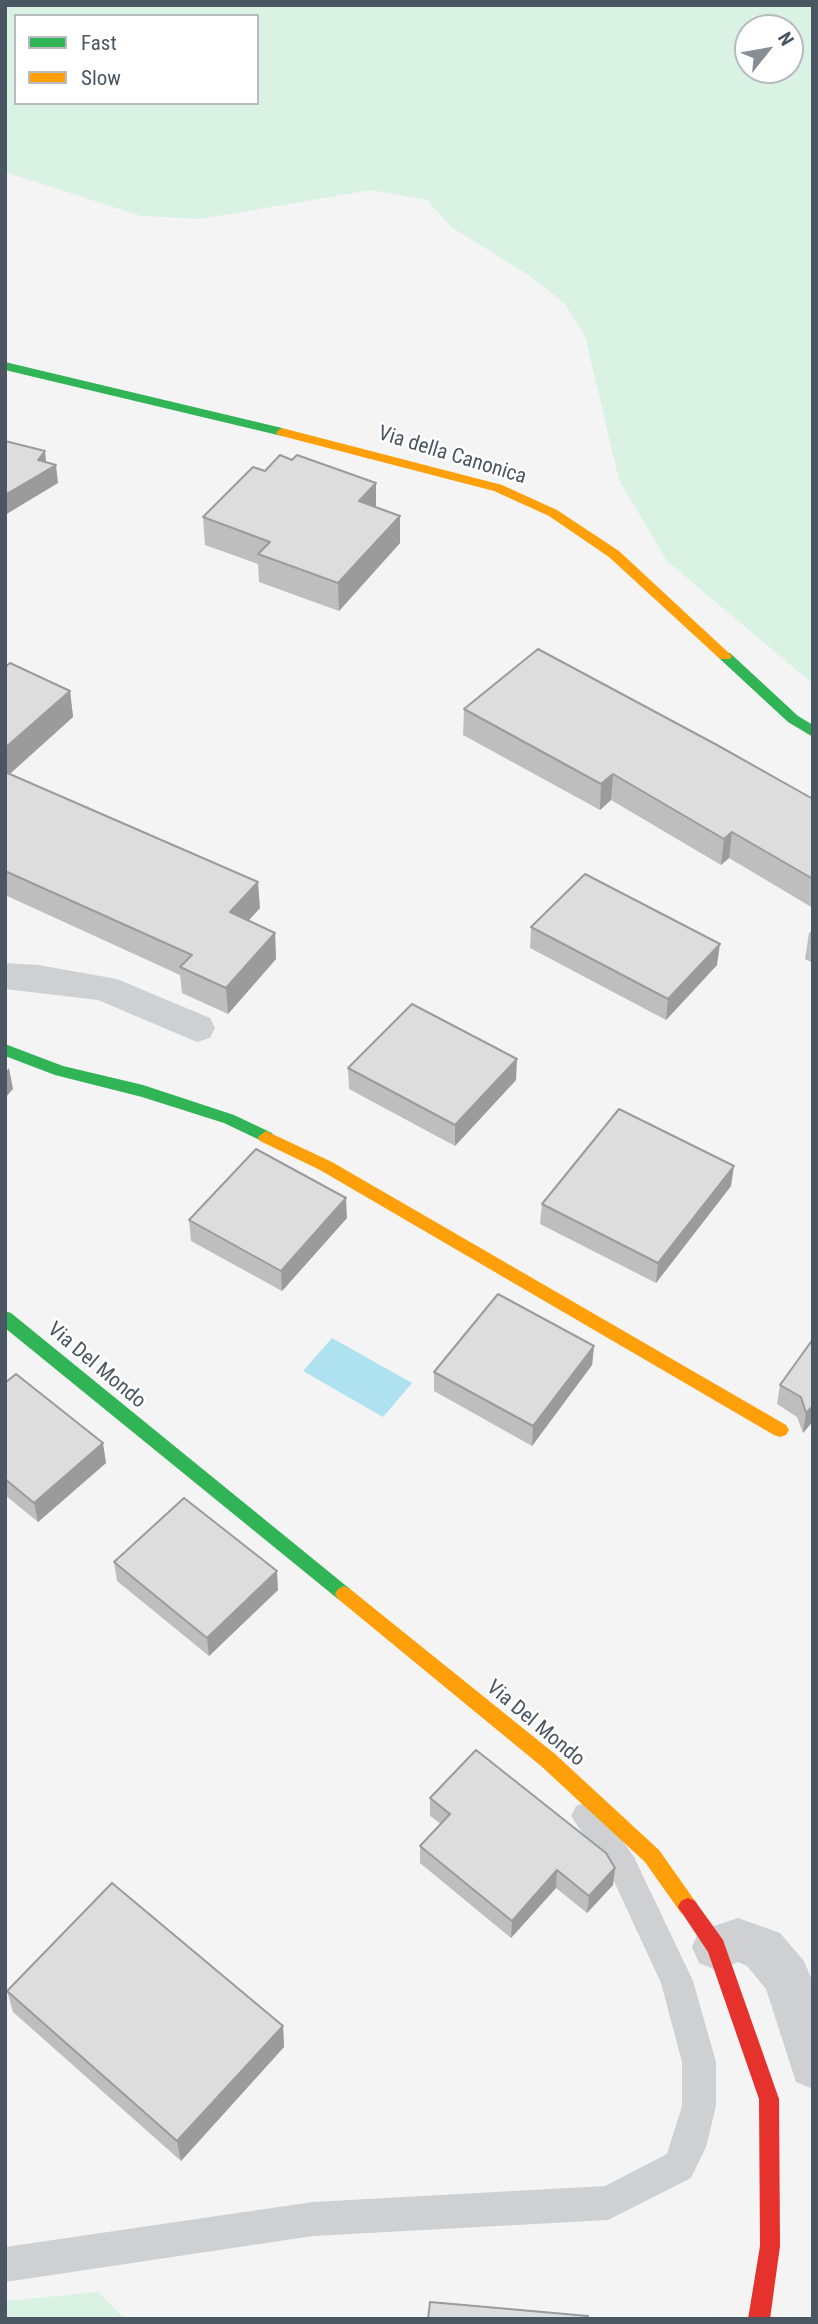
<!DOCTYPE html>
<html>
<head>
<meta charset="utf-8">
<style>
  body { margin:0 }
  #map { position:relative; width:818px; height:2324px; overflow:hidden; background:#f4f4f4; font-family:"Roboto Condensed",sans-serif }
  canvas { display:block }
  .frame { position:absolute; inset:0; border:7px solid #4a5661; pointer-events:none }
  .legend { position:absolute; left:14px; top:14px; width:245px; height:91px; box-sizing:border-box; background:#fff; border:2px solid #b7bbc0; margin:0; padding:9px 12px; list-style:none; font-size:21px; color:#4a5661 }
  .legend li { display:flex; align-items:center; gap:14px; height:35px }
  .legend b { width:35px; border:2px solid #b7bbc0 }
  .north { position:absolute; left:734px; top:14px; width:70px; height:70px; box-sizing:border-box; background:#fff; border:2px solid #b7bbc0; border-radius:50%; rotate:59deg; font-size:19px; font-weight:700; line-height:28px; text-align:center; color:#4a5661 }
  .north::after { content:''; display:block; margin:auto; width:24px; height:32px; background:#868d94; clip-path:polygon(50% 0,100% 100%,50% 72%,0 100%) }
</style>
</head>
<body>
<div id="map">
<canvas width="818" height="2324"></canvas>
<div class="frame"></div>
<ul class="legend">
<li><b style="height:9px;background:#30b455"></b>Fast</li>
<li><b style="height:9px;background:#ff9f0a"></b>Slow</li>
</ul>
<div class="north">N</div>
</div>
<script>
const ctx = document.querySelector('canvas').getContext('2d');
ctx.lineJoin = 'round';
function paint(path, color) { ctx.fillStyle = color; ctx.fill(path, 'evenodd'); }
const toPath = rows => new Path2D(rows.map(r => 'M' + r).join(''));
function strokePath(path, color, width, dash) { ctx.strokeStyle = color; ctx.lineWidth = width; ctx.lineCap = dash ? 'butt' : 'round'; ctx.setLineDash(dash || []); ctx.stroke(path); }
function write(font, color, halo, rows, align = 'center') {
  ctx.font = font + ' "Roboto Condensed",sans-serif'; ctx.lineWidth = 5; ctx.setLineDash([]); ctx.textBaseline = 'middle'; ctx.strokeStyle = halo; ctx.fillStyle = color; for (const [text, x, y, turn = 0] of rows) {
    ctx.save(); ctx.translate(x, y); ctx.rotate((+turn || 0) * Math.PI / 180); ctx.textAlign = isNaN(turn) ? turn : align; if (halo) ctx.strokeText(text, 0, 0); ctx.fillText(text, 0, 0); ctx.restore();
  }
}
const green = toPath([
  [5,5,813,5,813,684,667,561,619,480,585,336,565,304,530,276,451,227,427,200,371,190,200,219,141,216,5,172],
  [16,16,257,16,257,103,16,103],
  [748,28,790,28,790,70,748,70],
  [98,2292,125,2319,5,2319,5,2301]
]);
const water = toPath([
  [332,1338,412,1383,383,1417,303,1371]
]);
const lane = toPath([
  [587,1802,598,1806,634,1857,693,1981,716,2062,716,2106,706,2147,691,2178,608,2220,313,2236,5,2282,5,2247,313,2202,605,2186,667,2154,682,2106,682,2062,661,1983,612,1877,571,1816,576,1806,587,1802]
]);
const street = toPath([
  [5,963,38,965,117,979,210,1018,215,1028,210,1038,197,1042,98,1000,5,989,5,963],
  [738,1918,780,1933,804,1961,813,1983,813,2089,796,2082,766,1989,747,1966,738,1962,716,1970,699,1963,692,1947,699,1931,738,1918]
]);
const fast = toPath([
  [5,362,282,428,288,432,282,436,5,370,5,362],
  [725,652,730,653,798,716,813,725,813,737,788,722,720,659,718,656,725,652],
  [5,1044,63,1066,143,1085,234,1115,272,1133,274,1137,266,1143,224,1123,142,1097,55,1075,5,1056,5,1044],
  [5,1311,11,1313,350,1589,353,1594,350,1599,344,1602,338,1599,5,1328,5,1311]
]);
const slow = toPath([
  [282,428,502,485,557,510,619,551,732,656,730,659,720,659,609,557,549,516,494,491,278,435,276,432,282,428],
  [266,1131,332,1162,786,1425,789,1430,786,1435,780,1437,774,1435,320,1170,260,1141,258,1137,266,1131],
  [344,1586,350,1589,555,1754,659,1850,695,1901,698,1907,695,1913,688,1916,681,1913,645,1862,541,1766,338,1599,335,1594,338,1589,344,1586]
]);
const jam = toPath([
  [688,1898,695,1901,723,1940,779,2099,780,2246,770,2319,748,2319,760,2246,759,2099,708,1952,678,1907,681,1901,688,1898]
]);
const wall = toPath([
  [376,508,400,516,400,543,339,611,259,582,258,564,205,545,203,517],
  [5,667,70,691,73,717,10,774,260,908,248,921,275,933,276,959,228,1014,182,993,180,975,5,895],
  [464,709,813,799,813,908,729,858,721,865,611,800,600,810,463,735],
  [531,927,717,965,666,1020,530,948],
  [813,930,813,963,805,959,809,933],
  [348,1068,516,1080,455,1146,349,1089],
  [731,1186,656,1283,540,1224,542,1204],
  [347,1218,282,1291,191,1241,189,1220],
  [813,1339,813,1421,803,1433,797,1417,777,1404,780,1385],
  [594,1346,592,1365,532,1446,434,1391,434,1372],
  [5,1383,106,1463,38,1522,5,1495],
  [114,1562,278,1590,209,1656,117,1581],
  [430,1798,615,1868,613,1885,587,1913,556,1888,511,1938,420,1863,420,1846,441,1824,430,1816],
  [7,1991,283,2026,284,2047,181,2161,13,2012]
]);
const shadedWall = toPath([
  [45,451,47,470,56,465,58,483,5,515,5,495],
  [376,483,376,511,359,501],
  [400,516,400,543,339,611,338,583],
  [70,691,73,717,5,778,5,748],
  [613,774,611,800,600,810,601,784],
  [732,832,729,858,721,865,724,839],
  [258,882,260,908,232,939,230,912],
  [275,933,276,959,228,1014,226,988],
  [720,944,717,965,666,1020,668,999],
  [517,1059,516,1080,455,1146,455,1125],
  [9,1068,13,1089,5,1098,5,1073],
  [734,1166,731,1186,656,1283,658,1263],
  [346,1198,347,1218,282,1291,281,1271],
  [594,1346,592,1365,532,1446,533,1426],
  [813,1406,813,1421,803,1433,806,1413],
  [103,1443,106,1463,38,1522,34,1503],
  [277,1571,278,1590,209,1656,207,1638],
  [615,1868,613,1885,587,1913,589,1896],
  [557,1870,556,1888,511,1938,512,1921],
  [283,2026,284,2047,181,2161,177,2141]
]);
const building = toPath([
  [5,441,45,451,38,460,56,465,5,495,5,441],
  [280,455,292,460,297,455,376,483,359,501,400,516,338,583,258,554,270,542,203,517,253,467,265,471,280,455],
  [538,649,717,745,813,799,813,879,732,832,724,839,613,774,601,784,464,709,538,649],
  [10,663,70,691,5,748,5,667,10,663],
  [5,772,258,882,230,912,275,933,226,988,180,967,192,955,5,871,5,772],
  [585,874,720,944,668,999,531,927,585,874],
  [412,1004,517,1059,455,1125,348,1068,412,1004],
  [619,1109,734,1166,658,1263,542,1204,619,1109],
  [256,1149,346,1198,281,1271,189,1220,256,1149],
  [498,1294,594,1346,533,1426,434,1372,498,1294],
  [813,1339,813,1406,806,1413,801,1397,780,1385,813,1339],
  [16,1374,103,1443,34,1503,5,1479,5,1383,16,1374],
  [184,1498,277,1571,207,1638,114,1562,184,1498],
  [476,1750,606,1853,615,1868,589,1896,557,1870,512,1921,420,1846,450,1814,430,1798,476,1750],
  [112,1883,283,2026,177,2141,7,1991,112,1883],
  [430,2302,588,2316,588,2319,428,2319,430,2302]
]);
const streetNames = [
  ["Via della Canonica",452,456,17],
  ["Via Del Mondo",96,1366,40],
  ["Via Del Mondo",535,1724,40]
];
paint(green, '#d9f2e3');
paint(water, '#aee2f0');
paint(lane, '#ced0d2');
paint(street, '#ced0d2');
paint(fast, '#30b455');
paint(slow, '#ff9f0a');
paint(jam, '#e5322d');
paint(wall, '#bebebf');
paint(shadedWall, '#9b9b9b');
paint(building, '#ddddde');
strokePath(building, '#9b9b9b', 2);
write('21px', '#4a5661', '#fff', streetNames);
</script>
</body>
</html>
